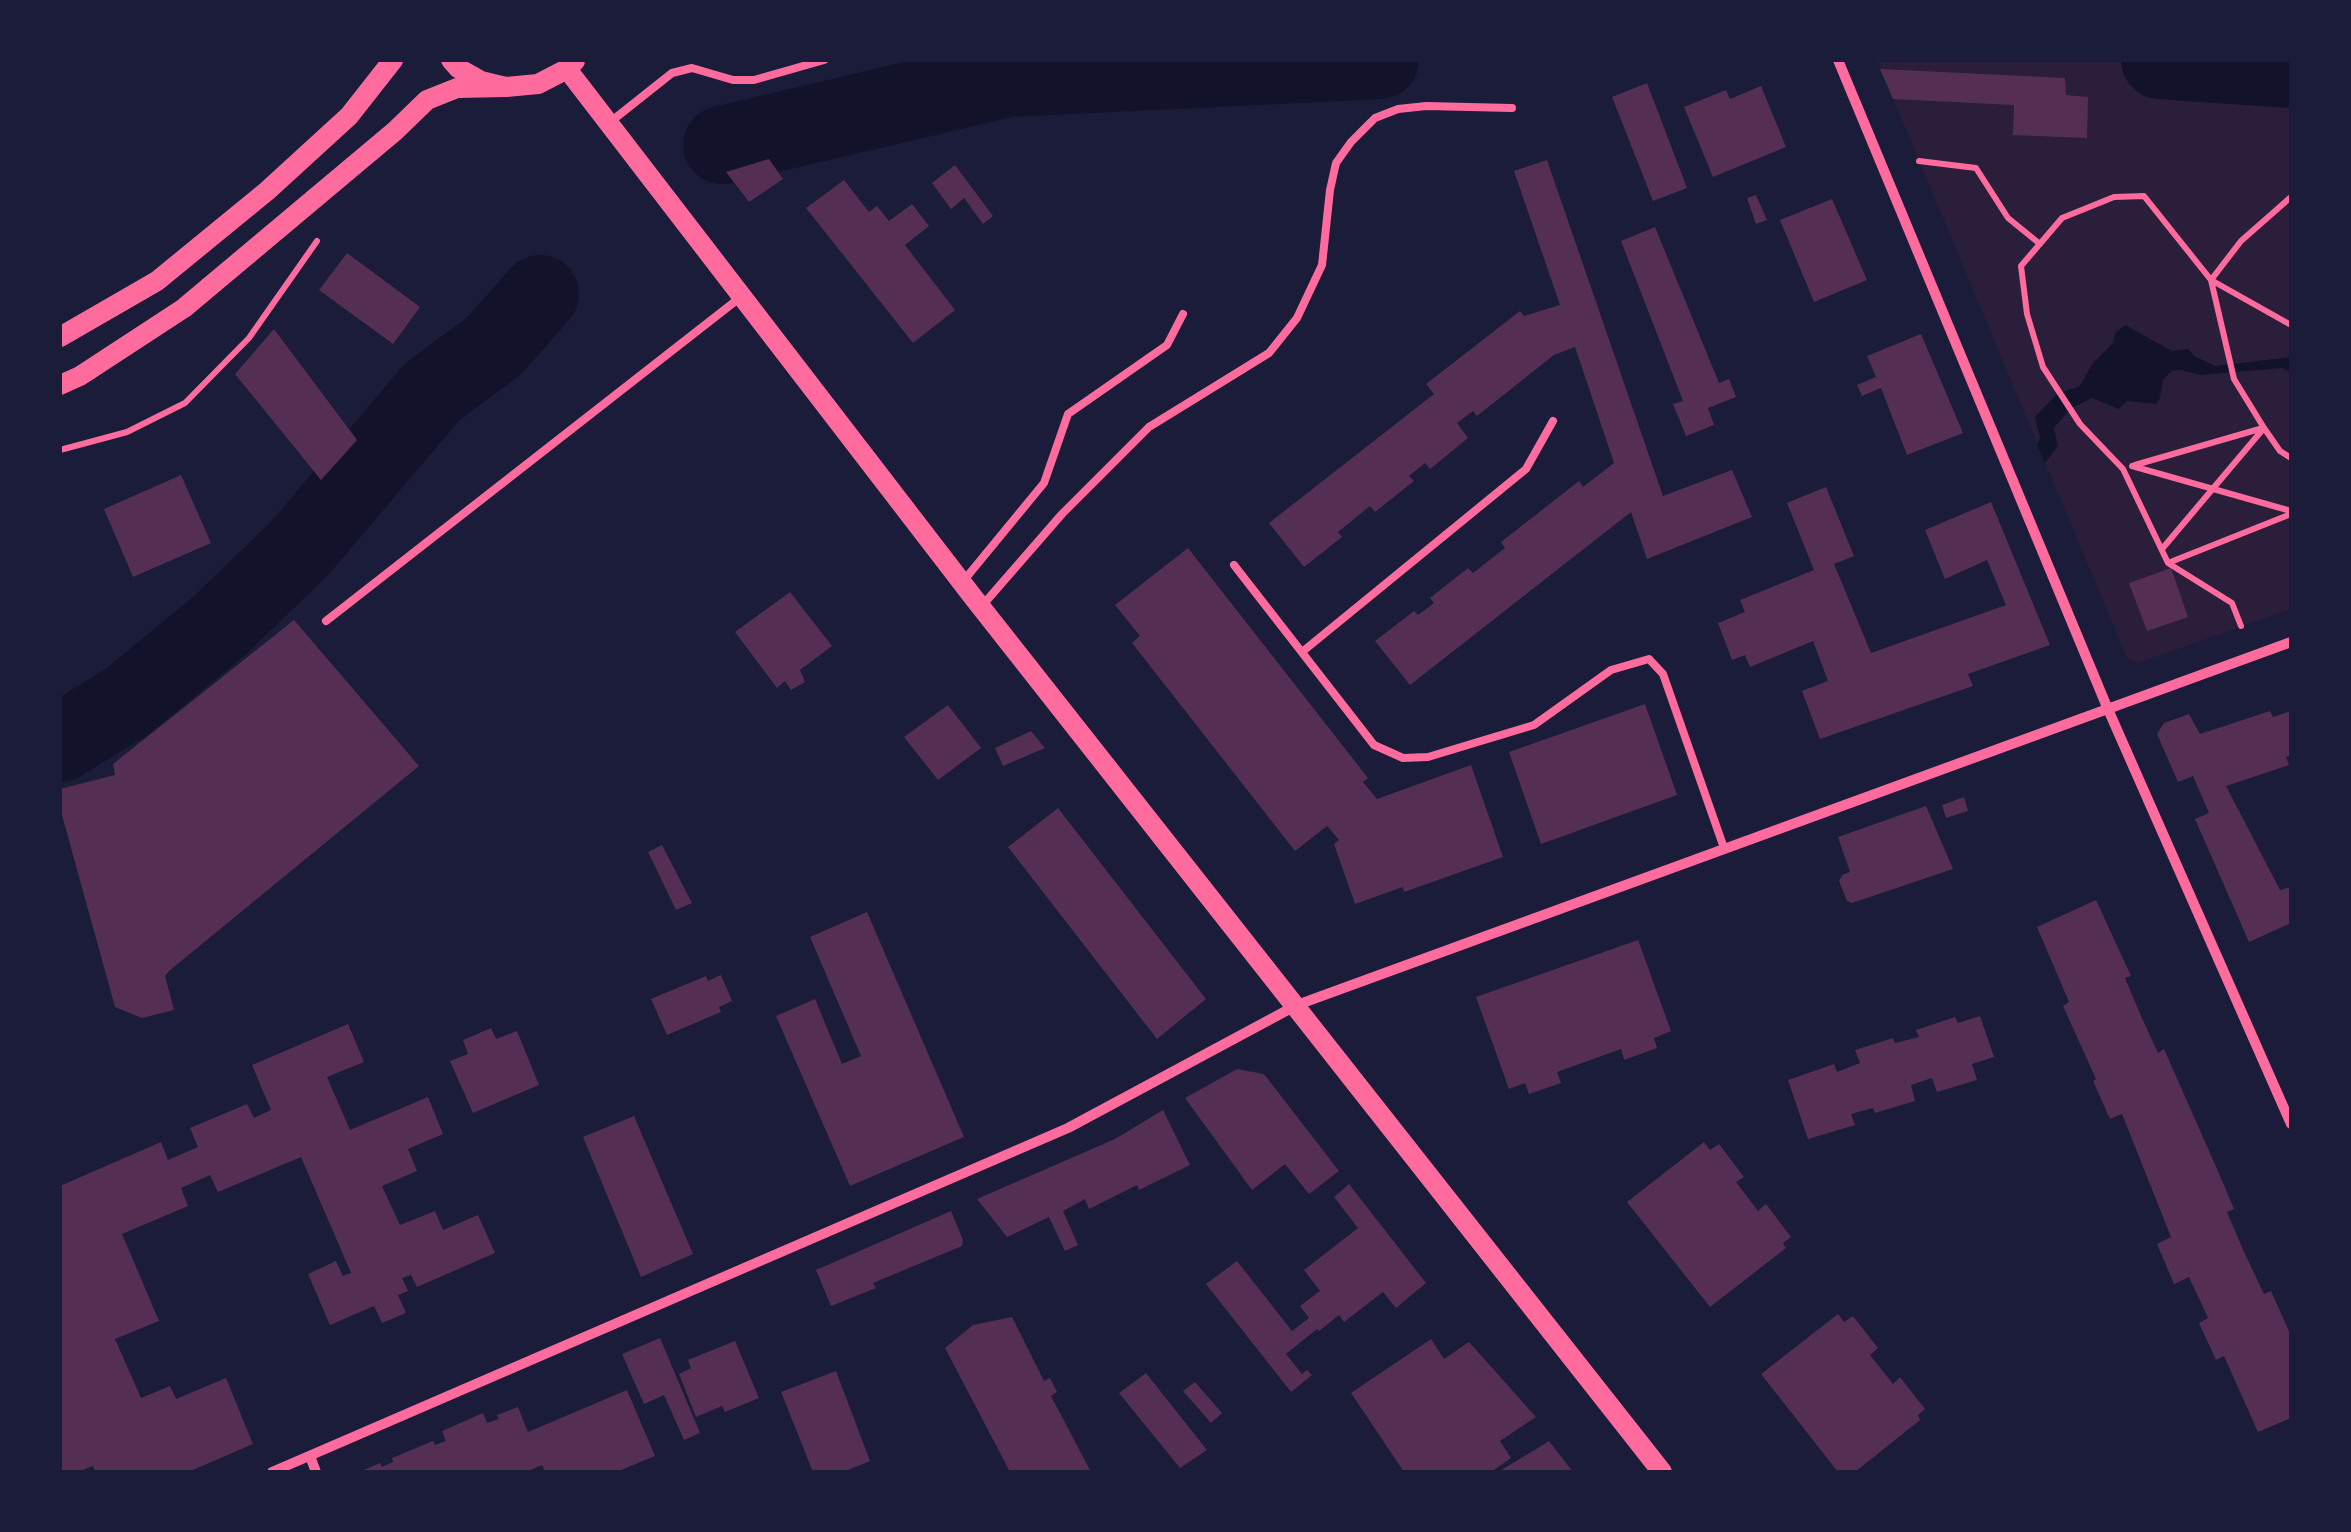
<!DOCTYPE html>
<html>
<head>
<meta charset="utf-8">
<style>
  body { margin:0 }
  #map { position:relative; width:2351px; height:1532px; overflow:hidden; background:#1b1b3a; font-family:"PT Serif",serif }
  canvas { display:block }
  .frame { position:absolute; inset:0; border:62px solid #1b1b3a; pointer-events:none }
</style>
</head>
<body>
<div id="map">
<canvas width="2351" height="1532"></canvas>
<div class="frame"></div>
</div>
<script>
const ctx = document.querySelector('canvas').getContext('2d');
ctx.lineJoin = 'round';
function paint(path, color) { ctx.fillStyle = color; ctx.fill(path, 'evenodd'); }
const toPath = rows => new Path2D(rows.map(r => 'M' + r).join(''));
function strokePath(path, color, width, dash) { ctx.strokeStyle = color; ctx.lineWidth = width; ctx.lineCap = dash ? 'butt' : 'round'; ctx.setLineDash(dash || []); ctx.stroke(path); }
const green = toPath([
  [1877,60,2291,60,2291,609,2138,663,2127,658]
]);
const water = toPath([
  [2125,325,2172,351,2188,349,2194,356,2215,366,2291,357,2291,373,2282,368,2201,375,2181,370,2171,371,2163,380,2160,398,2156,404,2127,401,2119,409,2092,398,2070,409,2054,428,2058,446,2045,463,2037,445,2040,438,2035,417,2057,394,2080,386,2093,363,2113,343,2115,333]
]);
const river = toPath([
  [2160,60,2291,69],
  [722,145,1007,78,1380,60],
  [60,743,128,701,219,626,299,549,432,392,494,346,540,294]
]);
const building = toPath([
  [1880,69,2065,78,2066,95,2088,97,2087,138,2013,135,2014,105,1893,99],
  [1647,83,1687,188,1653,201,1612,97],
  [1761,86,1786,147,1713,177,1684,107,1726,90,1730,99],
  [769,159,783,179,749,202,726,172],
  [1547,160,1663,496,1732,470,1752,517,1647,559,1631,512,1410,685,1375,641,1414,611,1418,615,1434,603,1430,598,1468,568,1473,573,1505,548,1501,542,1579,481,1583,487,1614,463,1575,347,1554,355,1477,416,1473,411,1457,423,1468,438,1430,469,1425,463,1409,476,1414,481,1375,512,1370,506,1338,532,1342,537,1304,567,1269,523,1434,394,1426,384,1520,311,1524,316,1560,305,1514,171],
  [955,165,993,216,983,224,964,198,951,209,932,183],
  [844,180,869,212,877,206,889,221,912,204,929,226,905,245,955,310,913,343,806,208],
  [1756,195,1767,220,1756,224,1747,198],
  [1832,199,1867,280,1814,302,1780,220],
  [1655,227,1719,383,1729,379,1736,397,1708,408,1714,425,1686,436,1673,404,1683,401,1621,241],
  [347,253,420,307,393,344,319,290],
  [274,329,357,440,321,480,235,374],
  [1921,334,1963,433,1907,455,1881,388,1862,396,1857,385,1876,377,1867,356],
  [181,475,211,543,133,577,104,509],
  [1826,487,1854,556,1834,564,1871,653,2006,605,1987,560,1945,579,1925,530,1991,502,2050,645,1968,674,1973,686,1820,739,1802,691,1828,681,1813,641,1750,667,1745,655,1732,660,1718,623,1745,612,1740,600,1814,570,1787,503],
  [1188,548,1368,778,1363,782,1377,799,1471,765,1503,857,1404,892,1403,887,1355,904,1334,844,1339,840,1327,826,1295,851,1132,643,1140,636,1115,605],
  [2171,568,2188,617,2147,631,2129,583],
  [790,592,832,646,800,670,805,682,791,690,785,681,777,688,735,632],
  [294,620,419,766,169,971,165,976,174,1010,142,1018,115,1007,60,808,60,789,115,775,113,764],
  [1645,704,1677,795,1541,844,1509,752],
  [948,705,981,748,938,780,904,737],
  [2270,711,2273,717,2291,711,2291,755,2286,757,2289,765,2226,786,2280,890,2291,887,2291,923,2249,942,2195,819,2209,813,2193,776,2178,782,2157,734,2164,723,2189,714,2200,734],
  [1031,731,1045,748,1003,766,995,748],
  [1964,797,1968,811,1946,818,1942,805],
  [1926,806,1953,869,1852,903,1847,901,1839,881,1842,875,1850,872,1838,837],
  [1058,808,1206,999,1157,1039,1008,847],
  [662,845,692,903,676,910,648,852],
  [2096,900,2131,976,2125,978,2141,1016,2158,1053,2164,1049,2217,1169,2234,1209,2227,1212,2244,1252,2264,1294,2271,1291,2291,1336,2291,1418,2258,1432,2224,1356,2216,1360,2199,1323,2208,1318,2189,1277,2174,1284,2157,1244,2171,1237,2122,1114,2110,1119,2093,1081,2096,1079,2063,1006,2069,1002,2037,927],
  [867,912,964,1137,850,1186,776,1016,815,999,842,1064,861,1056,810,937],
  [1638,940,1671,1031,1654,1038,1657,1048,1624,1060,1621,1049,1557,1072,1561,1083,1529,1094,1525,1083,1509,1089,1476,997],
  [721,975,732,1001,719,1007,721,1012,667,1035,651,999,706,976,708,981],
  [1980,1016,1994,1057,1972,1064,1977,1080,1937,1092,1932,1078,1911,1085,1915,1101,1875,1113,1873,1108,1851,1114,1855,1125,1808,1139,1788,1080,1834,1064,1837,1072,1860,1063,1855,1050,1893,1038,1895,1043,1919,1037,1916,1030,1955,1017,1958,1023],
  [348,1024,364,1062,327,1077,350,1130,428,1097,443,1134,408,1149,417,1171,382,1186,400,1225,435,1211,443,1230,478,1215,495,1253,417,1287,411,1275,402,1278,408,1291,398,1295,406,1313,382,1323,374,1306,330,1325,308,1274,336,1261,343,1276,351,1273,301,1157,218,1192,210,1175,181,1188,188,1206,122,1234,159,1321,115,1339,141,1398,170,1386,176,1399,226,1378,253,1444,188,1472,95,1472,93,1466,78,1472,60,1472,60,1186,161,1142,168,1160,198,1147,190,1128,247,1104,254,1118,271,1110,252,1065],
  [491,1028,496,1039,517,1031,539,1085,473,1113,450,1061,468,1054,463,1040],
  [1237,1069,1264,1074,1339,1171,1309,1194,1285,1164,1252,1190,1185,1098],
  [1163,1110,1190,1165,1139,1190,1137,1185,1089,1209,1085,1199,1063,1211,1078,1245,1065,1251,1049,1217,1007,1237,977,1199,1115,1139],
  [634,1116,693,1254,641,1277,583,1137],
  [1704,1142,1710,1150,1719,1144,1744,1177,1736,1182,1758,1211,1766,1204,1791,1237,1783,1243,1786,1248,1710,1307,1627,1202],
  [1349,1184,1426,1283,1396,1308,1383,1292,1344,1322,1339,1315,1319,1331,1317,1329,1286,1354,1302,1374,1307,1370,1312,1375,1291,1392,1206,1284,1237,1261,1292,1331,1309,1318,1300,1306,1320,1291,1304,1270,1358,1228,1334,1197],
  [951,1211,963,1240,962,1246,873,1283,876,1288,831,1306,816,1270],
  [1838,1314,1844,1322,1853,1316,1878,1348,1870,1355,1893,1384,1900,1377,1925,1409,1918,1415,1920,1420,1855,1472,1838,1472,1761,1374],
  [1012,1317,1044,1381,1050,1378,1057,1392,1051,1396,1090,1470,1087,1472,1010,1472,945,1348,973,1325],
  [660,1338,700,1433,684,1440,664,1395,644,1404,622,1354],
  [1431,1339,1444,1359,1469,1342,1536,1417,1500,1441,1511,1458,1491,1472,1404,1472,1351,1393],
  [735,1341,759,1398,725,1412,722,1406,696,1417,679,1374,691,1368,688,1360],
  [836,1371,870,1461,843,1472,813,1472,781,1392],
  [1146,1373,1207,1450,1180,1468,1119,1393],
  [1195,1382,1222,1413,1211,1423,1183,1391],
  [627,1390,655,1456,616,1472,545,1472,542,1465,526,1472,359,1472,380,1463,382,1467,393,1462,392,1458,433,1441,435,1445,446,1441,442,1431,483,1413,487,1423,499,1419,497,1415,518,1407,528,1432],
  [1549,1441,1573,1472,1498,1472,1528,1454]
]);
const path = toPath([
  [1919,161,1976,168,2008,218,2040,244],
  [2291,197,2241,241,2211,280,2291,325],
  [60,450,127,432,185,403,249,338,317,241],
  [2135,465,2263,428],
  [2132,466,2291,511],
  [2162,549,2264,428],
  [2168,563,2291,514],
  [2241,626,2232,603,2168,563,2123,469,2080,424,2043,367,2027,314,2021,266,2062,218,2114,197,2144,196,2211,280,2234,379,2264,428,2280,451,2291,458]
]);
const service = toPath([
  [609,123,672,73,692,68,733,80,754,80,824,60],
  [1234,565,1374,745,1403,758,1428,757,1534,725,1611,670,1649,659,1663,674,1724,848],
  [965,579,1044,483,1068,414,1167,345,1183,314],
  [981,607,1062,514,1149,427,1269,353,1297,318,1322,265,1330,190,1336,163,1351,142,1375,118,1398,109,1426,106,1512,108],
  [326,621,742,296],
  [1302,652,1526,469,1553,421]
]);
const minor = toPath([
  [1838,60,2107,707,2291,1124],
  [310,1456,316,1472],
  [272,1472,1068,1128,1297,1005,2291,642]
]);
const secondary = toPath([
  [451,60,458,68,481,81,506,87,538,84,567,69,575,61],
  [567,69,973,597,1662,1472],
  [60,337,157,281,267,191,349,116,393,60],
  [60,385,80,376,184,308,395,131,427,100,457,88,506,87]
]);
paint(green, '#2a1e3b');
paint(water, '#12122b');
strokePath(river, '#12122b', 78);
paint(building, '#542f53');
strokePath(path, '#ff6b9d', 6);
strokePath(service, '#ff6b9d', 8);
strokePath(minor, '#ff6b9d', 10);
strokePath(secondary, '#ff6b9d', 20);
</script>
</body>
</html>
